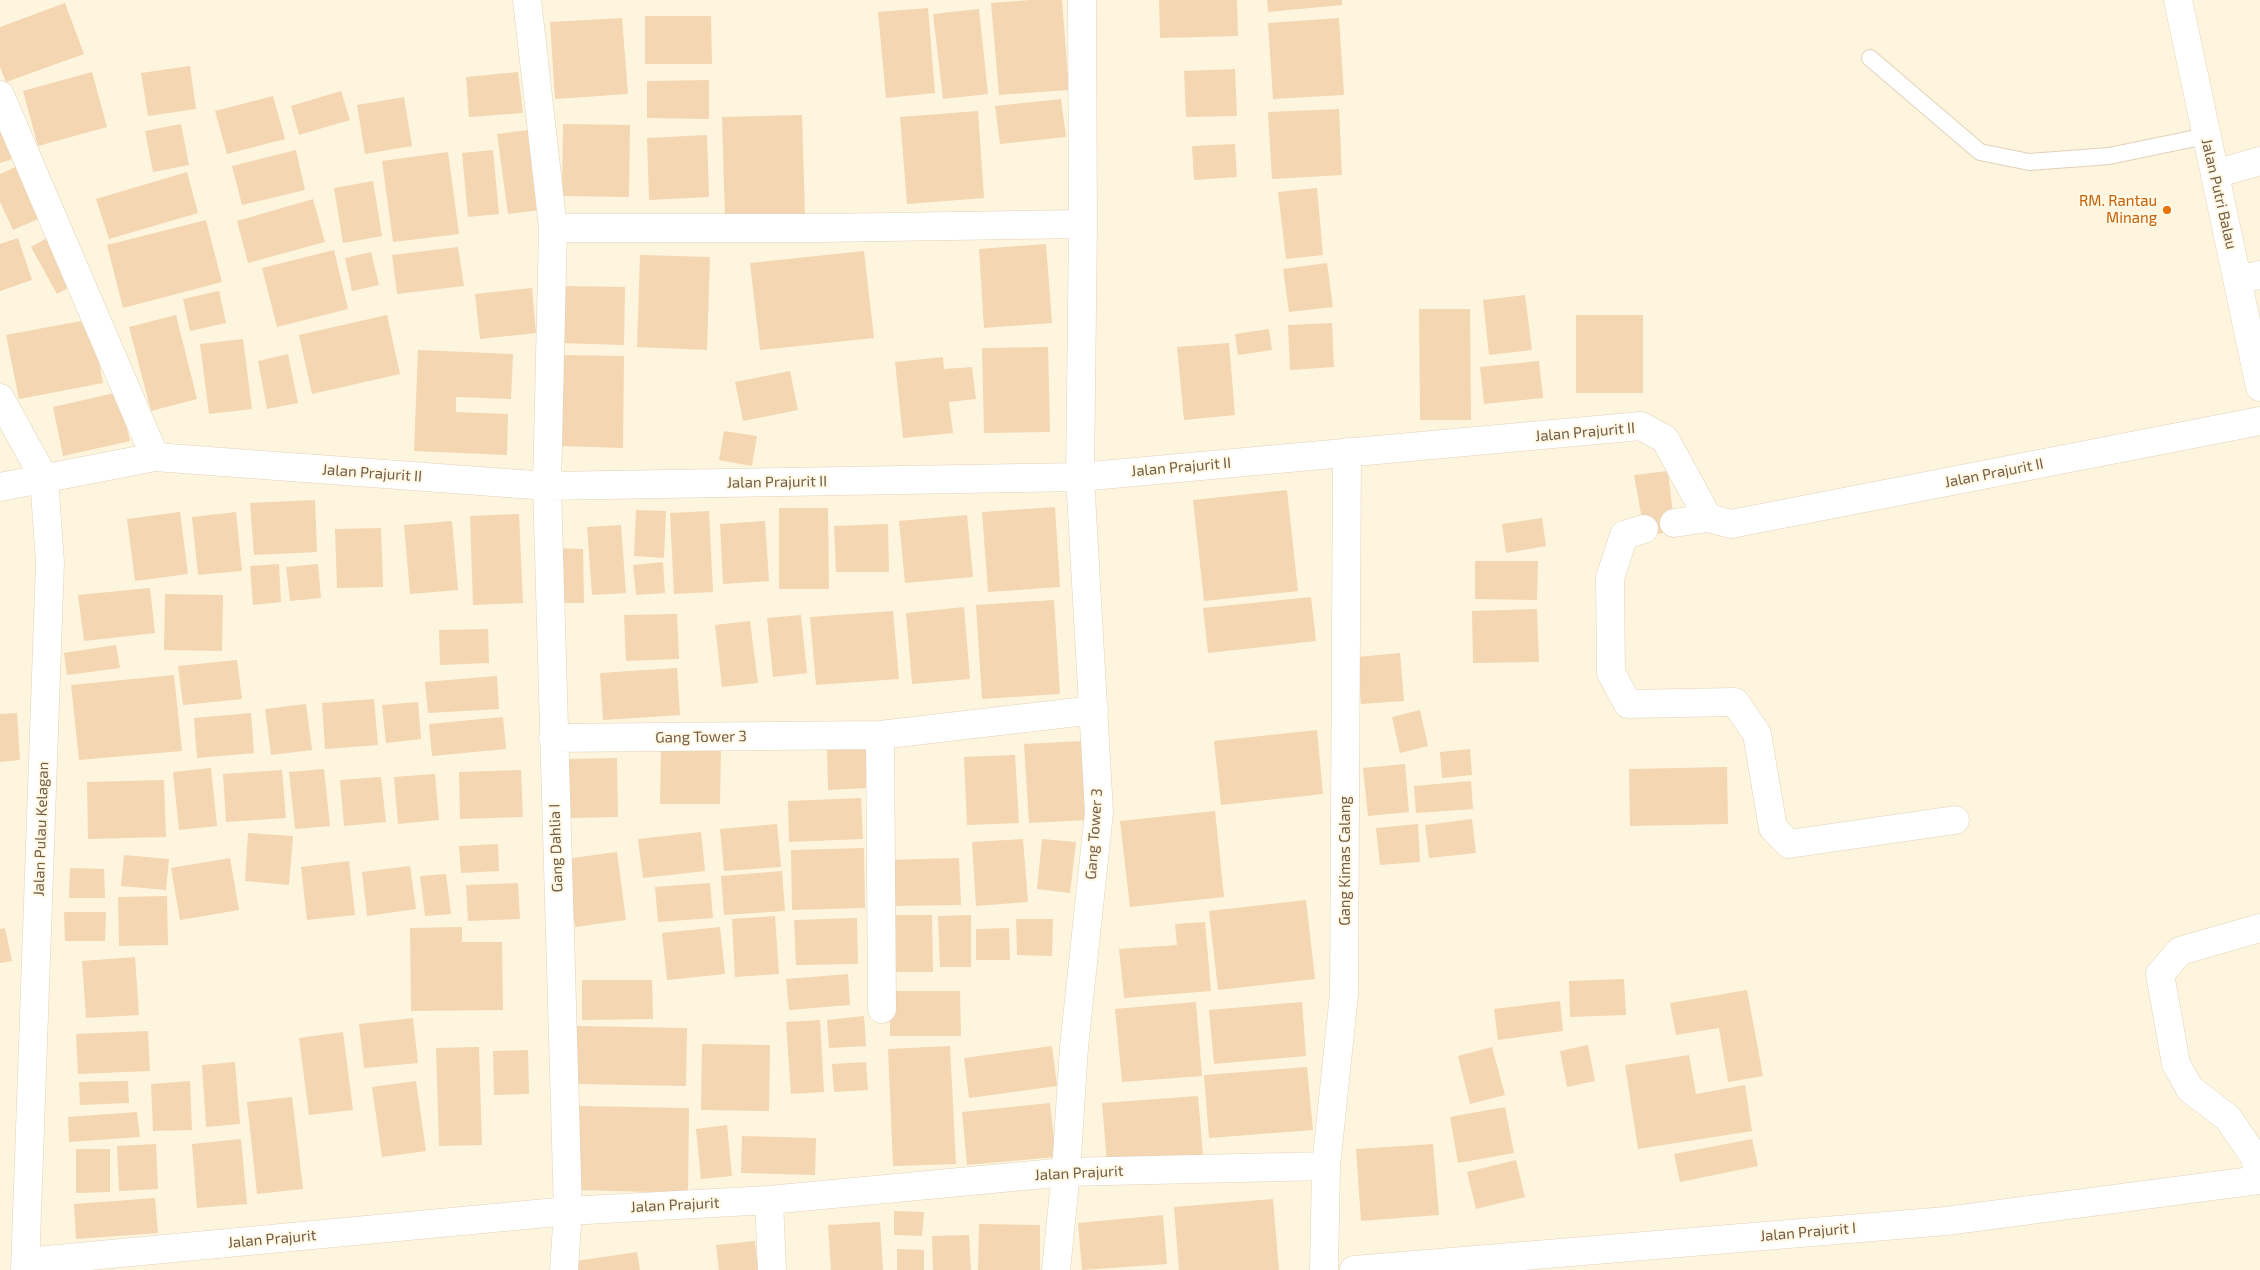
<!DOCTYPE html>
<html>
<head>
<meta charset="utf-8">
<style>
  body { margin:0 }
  canvas { display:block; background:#fdf5dd }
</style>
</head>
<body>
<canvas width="2260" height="1270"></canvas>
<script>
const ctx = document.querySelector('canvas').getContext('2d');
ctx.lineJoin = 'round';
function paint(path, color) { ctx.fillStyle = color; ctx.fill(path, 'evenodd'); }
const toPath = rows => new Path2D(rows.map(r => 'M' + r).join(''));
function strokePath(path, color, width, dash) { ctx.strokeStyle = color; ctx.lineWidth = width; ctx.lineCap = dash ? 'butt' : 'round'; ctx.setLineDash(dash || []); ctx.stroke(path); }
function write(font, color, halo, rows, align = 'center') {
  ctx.font = font + ' "Exo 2",sans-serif'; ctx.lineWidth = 4; ctx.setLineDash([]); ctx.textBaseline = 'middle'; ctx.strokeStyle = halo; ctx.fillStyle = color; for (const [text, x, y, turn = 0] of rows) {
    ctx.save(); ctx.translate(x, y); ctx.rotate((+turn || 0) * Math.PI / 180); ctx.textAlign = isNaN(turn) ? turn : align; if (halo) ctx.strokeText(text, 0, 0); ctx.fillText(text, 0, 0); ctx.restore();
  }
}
const building = toPath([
  [1030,0,1062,0,1069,90,999,95,991,3],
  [1159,0,1237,0,1238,36,1160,38],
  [1267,0,1342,0,1342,5,1268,12],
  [65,3,84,54,6,82,0,67,0,27],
  [928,8,935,93,886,98,878,12],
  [979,9,988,94,943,99,933,14],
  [645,16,711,16,712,64,645,64],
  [622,18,628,94,555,99,550,22],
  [1339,18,1344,95,1273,99,1268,23],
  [190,66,196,109,148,116,141,73],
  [1235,69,1237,116,1186,117,1184,71],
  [92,72,107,127,38,146,23,91],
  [518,72,523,113,469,117,466,77],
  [709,80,709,119,647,118,647,81],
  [341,91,350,120,299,135,291,106],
  [273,96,285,139,227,154,215,111],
  [404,97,412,146,365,154,357,105],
  [1061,99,1066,137,1000,144,995,106],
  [1339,109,1342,175,1272,179,1268,112],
  [978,111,984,198,907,204,900,117],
  [802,115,805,216,725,218,722,117],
  [0,123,12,159,0,163],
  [181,124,189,165,153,172,145,131],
  [563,124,630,125,629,197,562,196],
  [528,130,540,210,508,214,497,134],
  [707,135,709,197,649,200,647,138],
  [1235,144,1237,177,1194,180,1192,146],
  [296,150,305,190,242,205,232,166],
  [493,150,499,214,468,217,462,153],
  [448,152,459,234,393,242,382,161],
  [20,165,43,217,13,230,0,202,0,174],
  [187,172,198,213,109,239,96,199],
  [373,181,382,236,343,243,334,188],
  [1317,188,1323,255,1286,259,1278,192],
  [313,199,325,242,248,263,237,221],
  [206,220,222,282,123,308,107,245],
  [49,237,75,284,57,294,31,247],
  [18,238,32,280,0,291,0,244],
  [1046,244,1052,323,984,328,979,249],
  [458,247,464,286,397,294,392,255],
  [334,250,348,309,277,327,262,268],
  [864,251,874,338,760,350,750,263],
  [371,252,379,285,352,291,345,258],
  [640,255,710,257,707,350,637,347],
  [1327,263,1333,307,1289,312,1283,269],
  [561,286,625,287,624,345,559,343],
  [532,288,536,333,480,339,475,294],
  [219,291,226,323,190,331,183,299],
  [1525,295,1532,350,1489,355,1483,300],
  [1419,309,1470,309,1471,420,1420,420],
  [176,315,197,399,151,411,129,327],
  [387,315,400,374,312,394,299,335],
  [1576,315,1643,315,1643,393,1576,393],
  [91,319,103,383,19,399,6,335],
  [1332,323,1334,367,1290,370,1288,325],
  [1269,329,1272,350,1238,355,1235,334],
  [243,339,252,409,209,414,200,344],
  [1229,343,1235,415,1184,420,1177,347],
  [1048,347,1050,432,984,433,982,348],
  [418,350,513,354,511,399,456,397,456,412,508,414,507,455,414,451],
  [288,354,298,403,267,409,258,361],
  [563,355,624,356,623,448,562,446],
  [943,357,944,369,972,367,976,399,949,402,953,433,903,438,895,362],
  [1539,361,1543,398,1484,404,1480,367],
  [790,371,798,410,743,421,735,382],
  [119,392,130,441,63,456,53,407],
  [724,431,757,436,752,466,719,460],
  [1668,471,1675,531,1645,536,1634,475],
  [1287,490,1298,591,1204,601,1193,500],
  [315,500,317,552,254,555,250,503],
  [1055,507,1060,587,988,592,982,512],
  [779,508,828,508,829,589,779,589],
  [636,510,666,511,664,558,634,556],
  [709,511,713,592,674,594,670,513],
  [180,512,188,574,135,581,127,519],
  [236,512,242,571,198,575,192,517],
  [519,514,523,603,473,605,470,516],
  [967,515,973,577,905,583,899,521],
  [1542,518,1546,546,1506,553,1502,524],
  [452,521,458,590,410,594,404,525],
  [765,521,769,581,723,584,720,524],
  [888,524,889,572,836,572,834,526],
  [621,525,626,593,592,595,587,527],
  [381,528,383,587,337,588,335,529],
  [552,548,583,549,584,603,553,603],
  [1475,561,1538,561,1537,600,1475,599],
  [663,562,665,593,636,595,633,565],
  [279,564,281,602,253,605,250,566],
  [318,564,321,598,290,601,286,567],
  [150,588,155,633,84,641,78,595],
  [165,594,223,595,222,651,164,650],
  [1311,597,1316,641,1208,653,1203,608],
  [1054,600,1060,694,982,699,976,605],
  [964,607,970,679,912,684,906,613],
  [1537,609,1539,662,1473,663,1472,611],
  [893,611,899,679,816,685,810,617],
  [677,614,679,659,626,661,624,615],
  [801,615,807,673,773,677,767,618],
  [750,621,758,683,722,687,715,625],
  [488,629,489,663,440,665,439,630],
  [116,645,120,668,67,675,64,653],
  [1400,653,1404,701,1361,704,1357,657],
  [237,660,242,699,183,705,178,666],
  [677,668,680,715,603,720,600,673],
  [174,675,182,751,79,760,71,685],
  [497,676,499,709,428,713,425,682],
  [374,699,378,745,325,749,322,703],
  [418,702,421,739,386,743,382,705],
  [306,704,312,750,271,755,265,709],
  [1420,710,1428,746,1400,753,1392,717],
  [17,713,20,760,0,762,0,714],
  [251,713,254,753,197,758,194,718],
  [503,717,506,749,432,756,429,724],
  [1317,730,1323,794,1221,805,1214,741],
  [1083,741,1087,820,1029,823,1024,744],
  [661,745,721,745,720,804,660,804],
  [866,748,867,788,828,790,827,749],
  [1470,749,1472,775,1442,778,1440,752],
  [1015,755,1019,823,967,825,964,757],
  [617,758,618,817,570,818,569,759],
  [1405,764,1409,812,1368,816,1363,768],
  [1727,767,1728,824,1630,826,1629,769],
  [211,768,217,826,179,830,173,772],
  [324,769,330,826,295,829,289,772],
  [282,770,286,818,226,822,223,774],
  [521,770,523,817,460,819,459,772],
  [435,774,439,820,398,824,394,777],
  [381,777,386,822,344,826,340,780],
  [164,780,166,837,88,839,87,782],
  [1471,781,1473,809,1416,813,1414,786],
  [861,798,863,839,789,842,788,801],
  [1215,811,1224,897,1130,907,1120,821],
  [1472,819,1476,853,1429,858,1425,825],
  [777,824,781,867,724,871,720,829],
  [1418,824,1420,862,1380,865,1376,828],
  [701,832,705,871,643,878,638,839],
  [248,833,293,836,289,885,245,881],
  [1023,839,1028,902,976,906,972,842],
  [1042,839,1076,842,1070,893,1037,889],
  [498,844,499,871,461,873,459,846],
  [864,848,865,908,792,910,791,850],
  [617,852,626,920,575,927,565,859],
  [124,855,169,859,166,890,121,886],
  [230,858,239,910,180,920,171,868],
  [959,858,961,905,888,906,887,860],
  [349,861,355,915,307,920,301,867],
  [410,866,416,909,367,916,362,872],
  [70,868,104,869,105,898,69,898],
  [782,871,785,911,724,915,721,876],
  [446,874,451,914,425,916,420,876],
  [518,883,520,919,468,921,466,885],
  [710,883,713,918,658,922,655,887],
  [167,896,168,945,119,946,118,897],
  [1306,900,1315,979,1218,990,1209,911],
  [64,912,106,912,105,941,65,941],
  [893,915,932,915,933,972,894,972],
  [971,915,971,967,940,967,938,916],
  [775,916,779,974,735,977,732,919],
  [857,918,858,964,796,965,794,920],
  [1016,919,1053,919,1052,956,1017,955],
  [1205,922,1211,991,1124,998,1119,949,1177,945,1175,924],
  [462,927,462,942,502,942,503,1010,411,1011,410,928],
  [720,927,725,974,667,980,662,933],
  [5,928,12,961,0,963,0,929],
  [1009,928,1010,960,976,960,976,929],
  [135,957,139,1015,86,1018,82,961],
  [848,974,850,1005,789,1010,786,979],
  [1624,979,1626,1015,1570,1017,1569,981],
  [582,980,652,980,653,1019,582,1020],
  [1747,990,1763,1076,1728,1082,1719,1028,1676,1035,1670,1003],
  [890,991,960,991,961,1036,890,1036],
  [1560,1001,1563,1031,1498,1040,1494,1009],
  [1196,1002,1202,1076,1122,1082,1115,1009],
  [1302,1002,1306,1056,1214,1064,1209,1010],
  [864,1016,866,1046,829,1048,827,1020],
  [413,1018,418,1063,364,1068,359,1024],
  [820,1020,824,1092,791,1094,786,1022],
  [577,1026,687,1028,686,1086,576,1084],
  [148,1031,150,1071,78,1074,76,1034],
  [343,1032,353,1110,309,1115,299,1038],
  [702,1044,770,1045,769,1111,701,1110],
  [1588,1045,1595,1081,1567,1087,1560,1051],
  [950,1046,956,1164,893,1166,888,1049],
  [1052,1046,1057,1086,969,1098,964,1058],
  [479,1047,482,1145,439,1146,436,1048],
  [1492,1047,1505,1095,1470,1104,1458,1056],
  [528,1050,529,1094,494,1095,493,1051],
  [1689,1055,1696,1094,1745,1085,1752,1131,1638,1149,1625,1065],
  [235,1062,240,1124,206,1127,202,1065],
  [866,1062,868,1090,834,1092,832,1064],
  [1307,1067,1313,1130,1209,1138,1204,1075],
  [128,1081,129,1103,80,1105,79,1082],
  [190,1081,192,1130,153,1131,151,1084],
  [416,1081,426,1151,382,1157,372,1087],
  [1198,1096,1203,1155,1107,1163,1102,1103],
  [292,1097,303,1189,257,1194,247,1102],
  [1050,1103,1056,1157,967,1165,962,1112],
  [579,1106,689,1108,688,1193,578,1190],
  [1505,1107,1514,1153,1458,1163,1450,1117],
  [137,1112,140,1137,69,1142,68,1117],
  [727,1125,732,1176,701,1179,696,1129],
  [742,1136,816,1138,815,1175,741,1173],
  [241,1139,247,1204,197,1208,192,1144],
  [1752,1139,1758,1166,1680,1182,1674,1154],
  [156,1144,158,1189,119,1191,117,1146],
  [1433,1144,1439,1215,1361,1221,1356,1149],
  [76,1149,110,1149,110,1192,76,1193],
  [1516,1160,1525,1197,1476,1209,1467,1172],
  [155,1198,158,1233,76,1239,74,1204],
  [1273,1199,1279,1270,1179,1270,1174,1207],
  [894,1211,924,1212,922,1236,894,1235],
  [1163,1215,1167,1264,1082,1270,1078,1223],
  [880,1222,883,1270,831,1270,828,1225],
  [979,1224,1040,1225,1040,1270,978,1270],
  [969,1235,971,1270,933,1270,932,1236],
  [755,1241,758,1270,719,1270,716,1245],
  [897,1249,924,1250,924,1270,897,1270],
  [637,1252,640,1270,578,1270,576,1261]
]);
const service = toPath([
  [1870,58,1980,152,2029,162,2109,156,2206,136]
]);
const minor = toPath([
  [527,0,553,228,547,486,568,1211,564,1270],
  [0,95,155,457],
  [2215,174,2260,161],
  [553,228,822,228,1083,224],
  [2238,280,2260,275],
  [0,398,44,478,50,562,25,1270],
  [0,487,155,457,547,486,1080,477,1641,426,1665,439,1708,518,1731,524,2260,421],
  [1674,523,1708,518],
  [1644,529,1624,535,1610,578,1611,673,1628,704,1735,702,1757,734,1773,828,1789,844,1955,820],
  [880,735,882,1009],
  [553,738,880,735,1094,710],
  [2260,928,2180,951,2160,974,2176,1064,2190,1089,2228,1118,2254,1156,2260,1175],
  [769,1200,772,1270],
  [26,1262,568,1211,769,1200,1066,1172,1326,1166],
  [1056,1270,1066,1172,1074,1047,1099,812,1080,477,1083,224,1082,0],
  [1324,1270,1326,1166,1344,994,1347,452],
  [1354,1270,1946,1221,2260,1180]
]);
const secondary = toPath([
  [2178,0,2260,387]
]);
const markers = [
  [2167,210,5,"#e8710a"]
];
const streetNames = [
  ["Jalan Putri Balau",2219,194,77],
  ["Jalan Prajurit II",1585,432,-5],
  ["Jalan Prajurit II",1181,467,-5],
  ["Jalan Prajurit II",372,473,4],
  ["Jalan Prajurit II",1994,473,-11],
  ["Jalan Prajurit II",777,482,-1],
  ["Gang Tower 3",701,737,-1],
  ["Jalan Pulau Kelagan",41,829,-88],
  ["Gang Tower 3",1094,834,-86],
  ["Gang Dahlia I",556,848,-92],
  ["Gang Kimas Calang",1345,861,-90],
  ["Jalan Prajurit",1079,1173,-3],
  ["Jalan Prajurit",675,1205,-3],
  ["Jalan Prajurit I",1808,1232,-5],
  ["Jalan Prajurit",272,1239,-5]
];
const foodNames = [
  ["RM. Rantau",2157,201],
  ["Minang",2157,218]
];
paint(building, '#f4d6b3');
strokePath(service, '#e1d2b9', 18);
strokePath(minor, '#e1d2b9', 29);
strokePath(secondary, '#e7d4b6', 29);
strokePath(service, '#fff', 16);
strokePath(minor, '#fff', 28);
strokePath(secondary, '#fff', 28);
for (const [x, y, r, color] of markers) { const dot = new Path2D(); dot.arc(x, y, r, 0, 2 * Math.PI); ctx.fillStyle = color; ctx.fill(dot); strokePath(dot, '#fff8e4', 2); }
write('15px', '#745c45', '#fff8e4', streetNames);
write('15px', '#c56008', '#fff8e4', foodNames, 'right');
</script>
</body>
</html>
